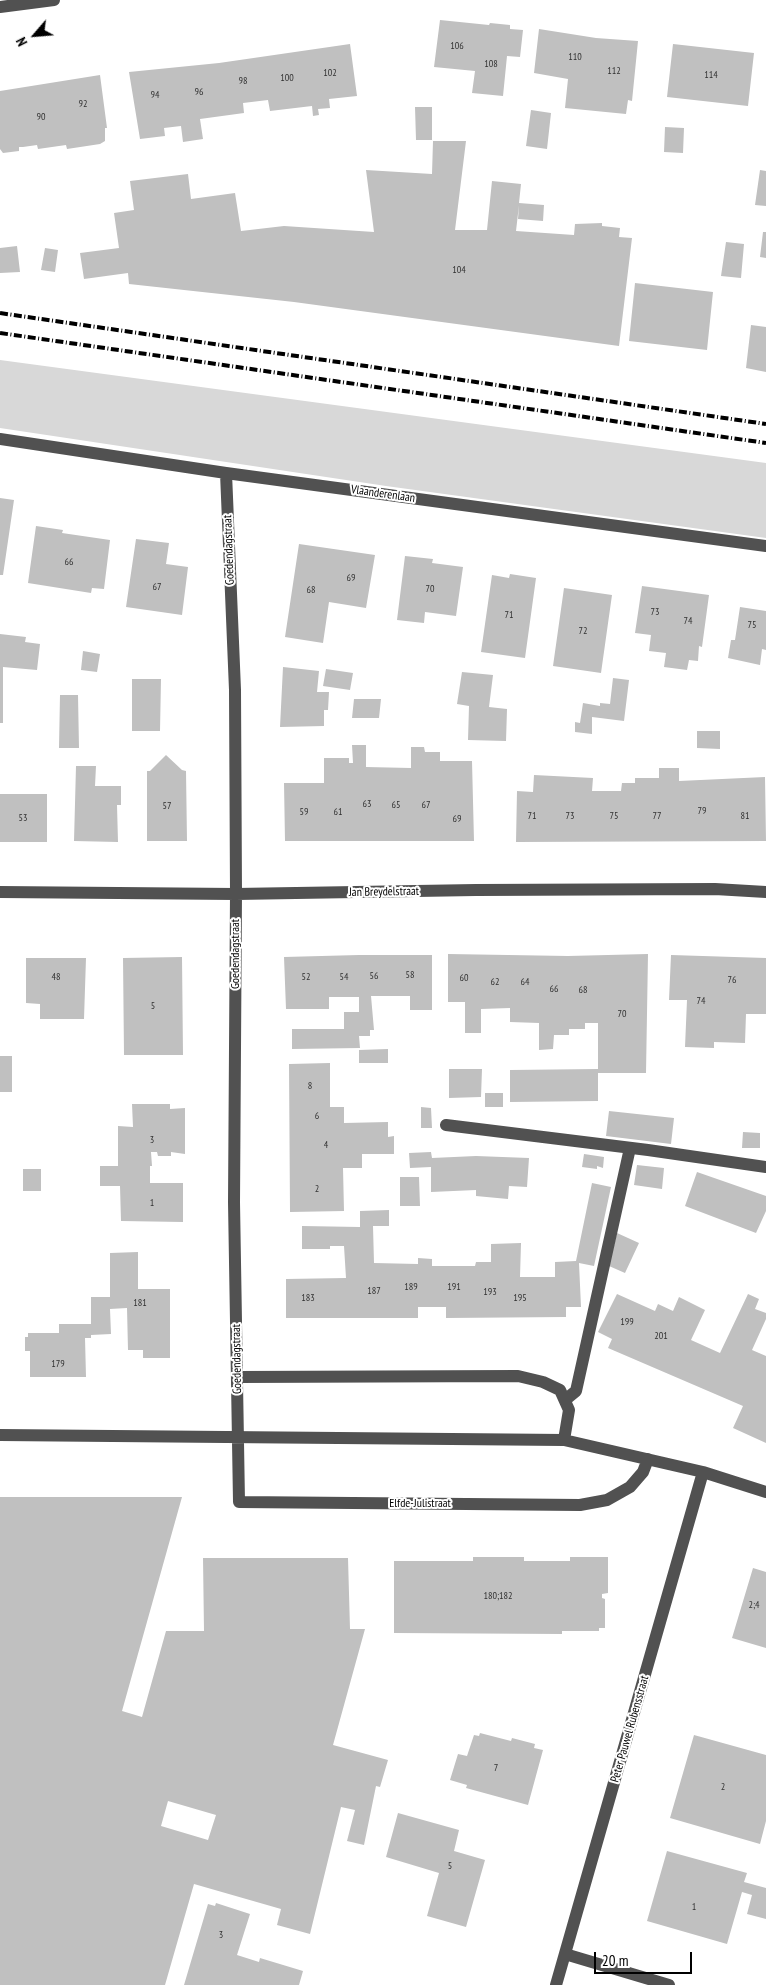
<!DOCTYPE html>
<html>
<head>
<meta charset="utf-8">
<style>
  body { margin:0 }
  #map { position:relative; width:766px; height:1985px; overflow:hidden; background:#fff; font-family:"PT Sans Narrow",sans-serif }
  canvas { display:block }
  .north { position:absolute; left:10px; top:10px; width:50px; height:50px; -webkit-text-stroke:4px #fff; paint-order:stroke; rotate:243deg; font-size:14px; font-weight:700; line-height:20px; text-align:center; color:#000 }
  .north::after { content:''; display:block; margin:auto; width:18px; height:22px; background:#000; clip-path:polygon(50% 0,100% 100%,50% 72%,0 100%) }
  .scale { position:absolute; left:594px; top:1952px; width:98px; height:22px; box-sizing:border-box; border:2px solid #000; border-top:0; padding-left:6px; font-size:15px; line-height:18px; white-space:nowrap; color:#000; -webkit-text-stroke:4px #fff; paint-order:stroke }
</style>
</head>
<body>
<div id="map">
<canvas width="766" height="1985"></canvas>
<div class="north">N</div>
<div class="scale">20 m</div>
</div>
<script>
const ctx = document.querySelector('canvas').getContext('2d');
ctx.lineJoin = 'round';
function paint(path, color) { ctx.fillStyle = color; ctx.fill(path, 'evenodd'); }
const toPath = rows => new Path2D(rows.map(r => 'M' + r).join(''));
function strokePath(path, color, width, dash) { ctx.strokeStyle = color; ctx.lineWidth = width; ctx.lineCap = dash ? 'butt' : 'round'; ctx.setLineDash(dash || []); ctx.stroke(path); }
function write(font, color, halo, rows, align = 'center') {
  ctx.font = font + ' "PT Sans Narrow",sans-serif'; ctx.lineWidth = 4; ctx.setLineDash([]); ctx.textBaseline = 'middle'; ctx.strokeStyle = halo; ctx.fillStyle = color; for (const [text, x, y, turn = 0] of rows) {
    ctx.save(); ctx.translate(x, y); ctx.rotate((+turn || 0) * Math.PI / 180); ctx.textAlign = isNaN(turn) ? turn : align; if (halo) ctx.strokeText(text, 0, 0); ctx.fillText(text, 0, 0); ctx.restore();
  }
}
const green = toPath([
  [0,360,766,463,766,538,386,486,0,428]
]);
const building = toPath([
  [440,20,489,25,490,23,510,25,510,29,523,30,520,57,507,56,503,96,472,93,475,71,434,67],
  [539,29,596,38,638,41,632,101,628,100,626,114,565,108,568,79,534,73],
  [350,44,357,96,329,99,330,108,318,109,319,115,313,116,312,106,270,111,268,100,243,103,244,113,200,119,203,139,183,142,181,126,164,128,165,136,140,139,129,72,219,63],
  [673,44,754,53,748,106,667,97],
  [100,75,107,128,105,128,105,141,100,144,67,149,66,145,38,149,37,145,23,147,19,147,19,151,3,153,0,149,0,91],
  [415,107,432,107,432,140,416,140],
  [531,110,551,113,547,149,526,146],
  [665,127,684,128,683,153,664,152],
  [433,141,466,141,455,230,487,230,492,181,521,184,519,203,544,205,543,221,518,219,519,205,516,231,574,235,575,224,602,223,602,226,620,228,619,237,632,238,619,346,294,302,129,284,128,273,84,279,80,253,119,248,114,213,134,210,130,181,188,174,191,199,235,193,241,231,284,226,374,232,366,170,432,174],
  [760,170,766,171,766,206,755,205],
  [763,232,766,232,766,258,760,257],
  [726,242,744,244,741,278,721,276],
  [17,246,20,272,0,273,0,248],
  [45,248,58,250,55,272,41,270],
  [635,283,713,292,707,350,629,341],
  [751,325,766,327,766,372,746,368],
  [0,498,14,500,3,575,0,575],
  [36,526,63,530,62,533,110,540,104,589,92,588,91,593,28,583],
  [136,539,169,543,166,564,188,567,182,615,126,607],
  [299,544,375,555,366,608,329,602,323,643,285,637],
  [405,556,433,559,432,563,463,567,456,616,425,612,424,623,397,620],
  [510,574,536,578,525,658,481,652,492,575,509,578],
  [642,586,709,595,702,647,699,646,698,661,689,660,687,670,664,667,666,653,649,651,651,635,635,633],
  [564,588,612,595,601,673,553,666],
  [740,607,766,611,766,650,762,649,760,665,728,658,731,640,735,640],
  [0,634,26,637,25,642,40,644,37,670,3,667,3,723,0,723],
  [83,651,100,654,97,672,81,670],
  [283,667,319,671,317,692,329,692,328,710,324,710,324,726,280,727],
  [326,669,353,673,350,690,323,686],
  [462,672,493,675,489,707,507,709,506,741,468,740,469,706,457,704],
  [613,678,629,680,624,721,592,717,592,734,575,732,575,722,580,723,583,703,600,706,600,703,610,704],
  [132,679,161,679,160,731,132,731],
  [60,695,78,695,79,748,59,748],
  [354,699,381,699,379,718,352,718],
  [697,731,720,731,720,749,697,748],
  [352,745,366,745,366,767,411,768,411,747,424,747,425,752,440,752,440,761,472,761,474,841,285,841,284,783,324,783,324,758,349,758,349,763,353,763],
  [166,755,182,770,186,771,187,841,147,841,147,771,150,771],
  [76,766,96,766,95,786,121,786,121,805,117,805,118,842,74,841],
  [659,768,679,768,679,781,765,777,766,841,516,842,517,791,533,792,534,775,593,778,592,791,621,791,622,783,635,783,635,778,659,778],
  [0,794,47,794,47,842,0,842],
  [448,954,568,956,648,954,646,1073,598,1073,598,1101,510,1102,510,1070,598,1069,598,1023,585,1023,585,1029,569,1029,569,1035,554,1035,553,1049,539,1050,539,1023,510,1022,510,1008,481,1009,481,1033,465,1033,465,1002,448,1002],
  [359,955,432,955,432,1010,410,1010,410,996,371,996,374,1030,370,1030,370,1036,359,1036,360,1048,292,1049,292,1029,344,1029,344,1012,359,1012,359,997,329,997,329,1009,286,1009,284,957],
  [671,955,766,958,766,1014,746,1014,745,1043,714,1042,714,1048,685,1047,687,1000,669,1000],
  [182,957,183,1055,124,1055,123,958],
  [26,958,86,958,84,1019,40,1019,40,1004,26,1003],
  [388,1049,388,1063,359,1063,359,1050],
  [0,1056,12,1056,12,1092,0,1092],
  [330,1063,330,1107,344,1107,344,1123,388,1122,388,1137,394,1136,394,1154,362,1154,362,1168,343,1168,344,1211,290,1212,289,1064],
  [449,1069,482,1069,481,1097,449,1098],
  [485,1093,503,1093,503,1107,485,1107],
  [132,1104,170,1104,170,1109,185,1108,185,1154,171,1152,171,1156,158,1156,157,1152,151,1152,152,1166,150,1166,150,1183,183,1183,183,1222,121,1221,120,1186,100,1186,100,1166,118,1166,118,1126,133,1127],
  [421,1107,431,1108,432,1128,421,1128],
  [609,1111,674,1118,671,1144,606,1136],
  [743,1132,760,1133,760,1148,742,1148],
  [431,1152,432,1158,476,1156,529,1158,527,1187,509,1186,508,1199,476,1196,476,1190,431,1192,431,1167,410,1168,409,1153],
  [584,1154,604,1157,603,1168,597,1166,597,1169,582,1167],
  [637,1165,664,1168,662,1189,634,1185],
  [23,1169,41,1169,41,1191,23,1191],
  [697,1172,766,1196,766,1211,756,1233,685,1206],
  [400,1177,419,1177,420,1206,400,1206],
  [592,1183,611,1187,594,1266,579,1263,581,1307,566,1307,566,1317,446,1318,446,1307,418,1307,418,1318,286,1318,286,1279,346,1278,344,1246,330,1246,330,1249,302,1249,302,1226,360,1227,360,1211,389,1210,389,1226,373,1226,374,1263,418,1264,418,1258,432,1259,432,1266,475,1266,476,1262,491,1262,491,1244,521,1243,520,1277,555,1277,555,1262,576,1261],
  [617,1233,639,1243,625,1273,609,1266],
  [138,1252,138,1289,170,1289,170,1358,143,1358,143,1350,128,1350,127,1308,110,1309,111,1334,91,1335,91,1338,85,1338,86,1377,30,1377,30,1351,25,1351,25,1337,28,1337,28,1333,59,1333,59,1324,91,1324,91,1297,110,1297,110,1253],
  [617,1294,655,1311,658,1304,673,1311,679,1297,705,1310,691,1340,720,1353,748,1294,759,1299,755,1309,766,1313,766,1319,752,1350,766,1356,766,1443,733,1428,743,1406,608,1348,612,1339,598,1332],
  [0,1497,182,1497,122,1711,142,1717,166,1631,204,1631,203,1558,348,1558,350,1629,365,1629,333,1745,388,1760,380,1787,376,1786,364,1845,347,1841,355,1810,341,1807,310,1934,277,1925,281,1909,194,1884,165,1985,0,1985],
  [168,1801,216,1815,208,1840,161,1826],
  [473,1557,524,1557,524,1561,570,1561,570,1557,608,1557,608,1593,602,1594,602,1598,605,1599,605,1628,599,1628,599,1631,562,1631,562,1634,394,1633,394,1561,473,1561],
  [753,1568,766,1572,766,1648,732,1638],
  [480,1733,511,1741,512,1738,535,1744,534,1748,543,1750,528,1805,466,1788,467,1785,450,1780,458,1754,467,1756,474,1735,479,1736],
  [694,1735,766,1755,766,1821,760,1844,670,1818],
  [398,1813,459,1830,454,1851,485,1860,466,1927,427,1916,439,1873,386,1857],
  [667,1851,747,1873,744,1882,766,1888,766,1919,747,1914,752,1895,742,1892,727,1944,647,1921],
  [216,1903,250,1914,237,1955,259,1962,260,1958,303,1971,299,1985,184,1985,208,1904,215,1906]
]);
const minor = toPath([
  [0,7,54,0],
  [0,439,226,473,766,546],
  [226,473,235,690,236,894,234,1202,239,1502,580,1505,607,1500,630,1487,643,1472,648,1459],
  [0,892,236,894,476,890,715,889,766,892],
  [446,1125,648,1150,766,1167],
  [238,1377,518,1376,543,1382,560,1390,569,1410,564,1440],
  [565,1400,576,1391,630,1148],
  [0,1435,564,1440,703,1472,766,1492],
  [565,1954,669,1985],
  [556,1985,703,1472]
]);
const rail = toPath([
  [0,313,766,424],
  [0,333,766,443]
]);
const numberNames = [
  ["106",457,46],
  ["110",575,57],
  ["108",491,64],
  ["112",614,71],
  ["102",330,73],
  ["114",711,75],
  ["100",287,78],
  ["98",243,81],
  ["96",199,92],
  ["94",155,95],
  ["92",83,104],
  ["90",41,117],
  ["104",459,270],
  ["66",69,562],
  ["69",351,578],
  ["67",157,587],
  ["70",430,589],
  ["68",311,590],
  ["73",655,612],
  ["71",509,615],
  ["74",688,621],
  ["75",752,625],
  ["72",583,631],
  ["63",367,804],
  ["65",396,805],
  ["67",426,805],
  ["57",167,806],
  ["79",702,811],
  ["59",304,812],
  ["61",338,812],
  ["71",532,816],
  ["73",570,816],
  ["75",614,816],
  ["77",657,816],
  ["81",745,816],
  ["53",23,818],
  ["69",457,819],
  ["58",410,975],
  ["56",374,976],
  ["48",56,977],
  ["52",306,977],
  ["54",344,977],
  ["60",464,978],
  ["76",732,980],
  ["62",495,982],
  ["64",525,982],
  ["66",554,989],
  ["68",583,990],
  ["74",701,1001],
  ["5",153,1006],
  ["70",622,1014],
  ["8",310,1086],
  ["6",317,1116],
  ["3",152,1140],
  ["4",326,1145],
  ["2",317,1189],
  ["1",152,1203],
  ["189",411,1287],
  ["191",454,1287],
  ["187",374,1291],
  ["193",490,1292],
  ["183",308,1298],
  ["195",520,1298],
  ["181",140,1303],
  ["199",627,1322],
  ["201",661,1336],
  ["179",58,1364],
  ["180;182",498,1596],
  ["2;4",754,1605],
  ["7",496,1768],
  ["2",723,1787],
  ["5",450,1866],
  ["1",694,1907],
  ["3",221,1935]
];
const streetNames = [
  ["Vlaanderenlaan",383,494,8],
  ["Goedendagstraat",229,550,-92],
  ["Jan Breydelstraat",384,892,-1],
  ["Goedendagstraat",236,954,-90],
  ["Goedendagstraat",237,1359,-91],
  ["Elfde-Julistraat",420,1504],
  ["Peter Pauwel Rubensstraat",630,1729,-74]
];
paint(green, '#d8d8d8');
paint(building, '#c0c0c0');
strokePath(minor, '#515151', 12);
strokePath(rail, '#000', 4, [8, 2.5, 1, 2.5]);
write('10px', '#303030', null, numberNames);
write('12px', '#000', '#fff', streetNames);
</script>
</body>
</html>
